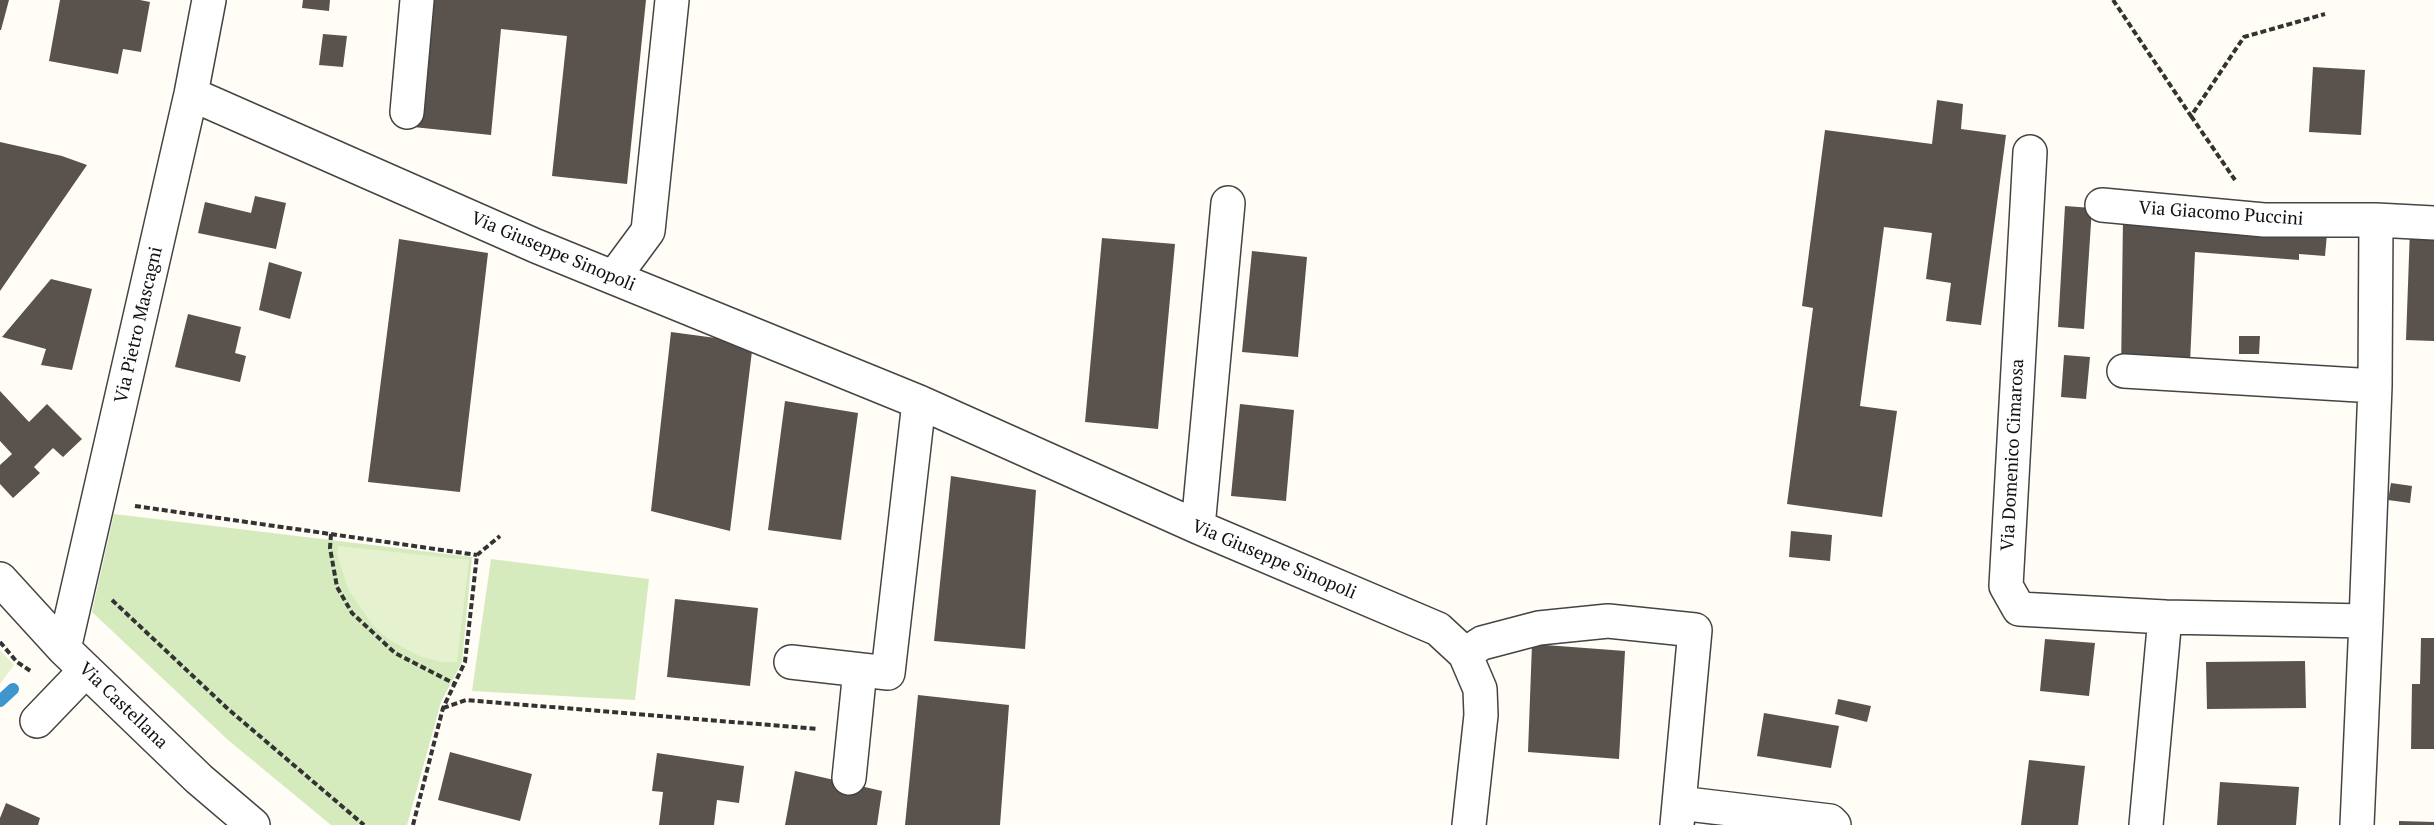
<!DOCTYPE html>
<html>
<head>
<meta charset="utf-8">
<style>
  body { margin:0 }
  canvas { display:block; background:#fffdf5 }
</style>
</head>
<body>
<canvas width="2434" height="825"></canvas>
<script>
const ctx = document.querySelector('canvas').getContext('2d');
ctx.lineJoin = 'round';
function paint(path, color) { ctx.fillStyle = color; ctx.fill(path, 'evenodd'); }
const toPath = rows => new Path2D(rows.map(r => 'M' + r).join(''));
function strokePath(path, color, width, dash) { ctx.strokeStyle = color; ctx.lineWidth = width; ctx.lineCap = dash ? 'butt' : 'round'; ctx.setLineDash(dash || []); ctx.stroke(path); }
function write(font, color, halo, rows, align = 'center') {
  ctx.font = font + ' "PT Serif",serif'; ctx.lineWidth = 6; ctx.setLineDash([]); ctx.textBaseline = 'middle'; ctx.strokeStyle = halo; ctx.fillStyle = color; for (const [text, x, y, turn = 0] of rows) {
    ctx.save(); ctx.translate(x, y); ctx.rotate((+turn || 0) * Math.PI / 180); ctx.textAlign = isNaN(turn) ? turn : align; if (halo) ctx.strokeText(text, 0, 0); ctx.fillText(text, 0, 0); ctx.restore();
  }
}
const green = toPath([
  [114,514,472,557,462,662,441,702,407,825,331,825,228,740,92,612],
  [491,559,649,579,635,700,472,691]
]);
const pitch = toPath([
  [338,546,469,560,457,662,441,662,419,656,388,639,373,626,348,589,337,554],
  [0,650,14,665,0,684]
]);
const stream = toPath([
  [0,701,13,689]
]);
const building = toPath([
  [0,0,9,0,1,30,0,30],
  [60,0,140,0,150,2,141,52,123,49,118,74,49,61],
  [303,0,330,0,329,11,302,8],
  [426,0,646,0,627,184,552,176,567,36,501,29,491,135,413,127],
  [323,34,347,36,343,67,319,65],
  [2313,67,2365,70,2361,135,2309,132],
  [1937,100,1963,104,1961,129,2006,135,1981,325,1946,321,1951,283,1926,279,1932,233,1884,227,1860,406,1897,411,1882,517,1787,504,1813,308,1802,306,1825,130,1932,144],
  [0,142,62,156,87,165,0,291],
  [255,196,286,203,276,249,198,233,205,202,251,213],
  [2065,206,2092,208,2084,329,2058,327],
  [2123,216,2327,234,2325,256,2299,254,2299,260,2195,252,2190,363,2121,375],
  [2410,229,2434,230,2434,341,2406,340],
  [1102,238,1175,244,1158,429,1085,422],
  [399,239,488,253,460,492,368,482],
  [1252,251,1307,257,1298,357,1242,352],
  [269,262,302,272,290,319,259,310],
  [51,279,92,289,72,370,41,365,46,349,2,337],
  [188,314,241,327,235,353,246,356,240,382,175,367],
  [671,332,753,343,730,531,651,511],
  [2239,336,2260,336,2259,354,2239,354],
  [2064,355,2090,357,2086,399,2061,397],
  [0,391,29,422,47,404,82,439,63,457,53,448,34,467,40,473,13,498,0,484,0,465,12,454,0,441],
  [785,401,858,413,841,540,768,530],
  [1240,404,1294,410,1286,501,1231,496],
  [951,476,1036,490,1025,649,934,641],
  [2391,483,2412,486,2410,503,2388,500],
  [1791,531,1832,535,1830,561,1789,557],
  [675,599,758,608,750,686,667,677],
  [2421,638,2434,638,2434,749,2411,749,2412,684,2420,684],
  [2045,639,2095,643,2089,696,2040,691],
  [1532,644,1625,651,1619,759,1528,752],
  [2305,661,2306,708,2207,709,2206,662],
  [918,695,1009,705,1000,825,905,825],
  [1838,699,1871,706,1867,722,1835,714],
  [1764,713,1839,726,1831,768,1757,756],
  [450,752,532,774,520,821,438,800],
  [657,753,744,766,739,803,717,800,714,825,659,825,663,792,652,791],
  [2029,760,2085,766,2078,825,2021,825],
  [795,771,882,791,877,825,785,825],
  [2220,782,2299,787,2296,825,2217,825],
  [6,803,40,818,38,825,0,825,0,818],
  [2399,821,2434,822,2434,825,2399,825]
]);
const path = toPath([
  [2113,0,2191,116,2244,37,2325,14],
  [2191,116,2235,180],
  [135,506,477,555],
  [331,534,330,548,337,587,352,613,395,653,455,684],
  [112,600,228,709,364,825],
  [0,642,17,662,32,672],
  [443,708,466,700,818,729],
  [413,825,443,708,465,662,477,555,500,536]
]);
const minor = toPath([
  [191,94,536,246,919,402,1198,527,1438,629,1465,654,1480,689,1481,715,1469,825],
  [407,112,417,0],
  [2030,152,2006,586,2019,609,2165,617],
  [2102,205,2264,220,2376,220,2434,223],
  [614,277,648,231,672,0],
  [2124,371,2375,386],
  [1198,527,1228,203],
  [0,579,64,649,199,779,253,825],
  [2366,621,2375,386,2376,220],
  [64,649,191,94,209,0],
  [1465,654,1482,643,1539,628,1608,621,1695,630,1677,825],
  [791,662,888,673,919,402],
  [37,721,86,670],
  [849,778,860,670],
  [1679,803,1830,821,1834,825],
  [2146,825,2165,617,2366,621,2357,825]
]);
const streetNames = [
  ["Via Giacomo Puccini",2221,214,4],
  ["Via Giuseppe Sinopoli",553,252,23],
  ["Via Pietro Mascagni",139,325,-77],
  ["Via Domenico Cimarosa",2013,455,-87],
  ["Via Giuseppe Sinopoli",1274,560,23],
  ["Via Castellana",123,706,44]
];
paint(green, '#d5ebbd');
paint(pitch, '#e6f2cf');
strokePath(stream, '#3f96cf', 12);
paint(building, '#5a524d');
strokePath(minor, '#444', 36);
strokePath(path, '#333', 4, [6, 3]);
strokePath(minor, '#fff', 33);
write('18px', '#111', '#fff', streetNames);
</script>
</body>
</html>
